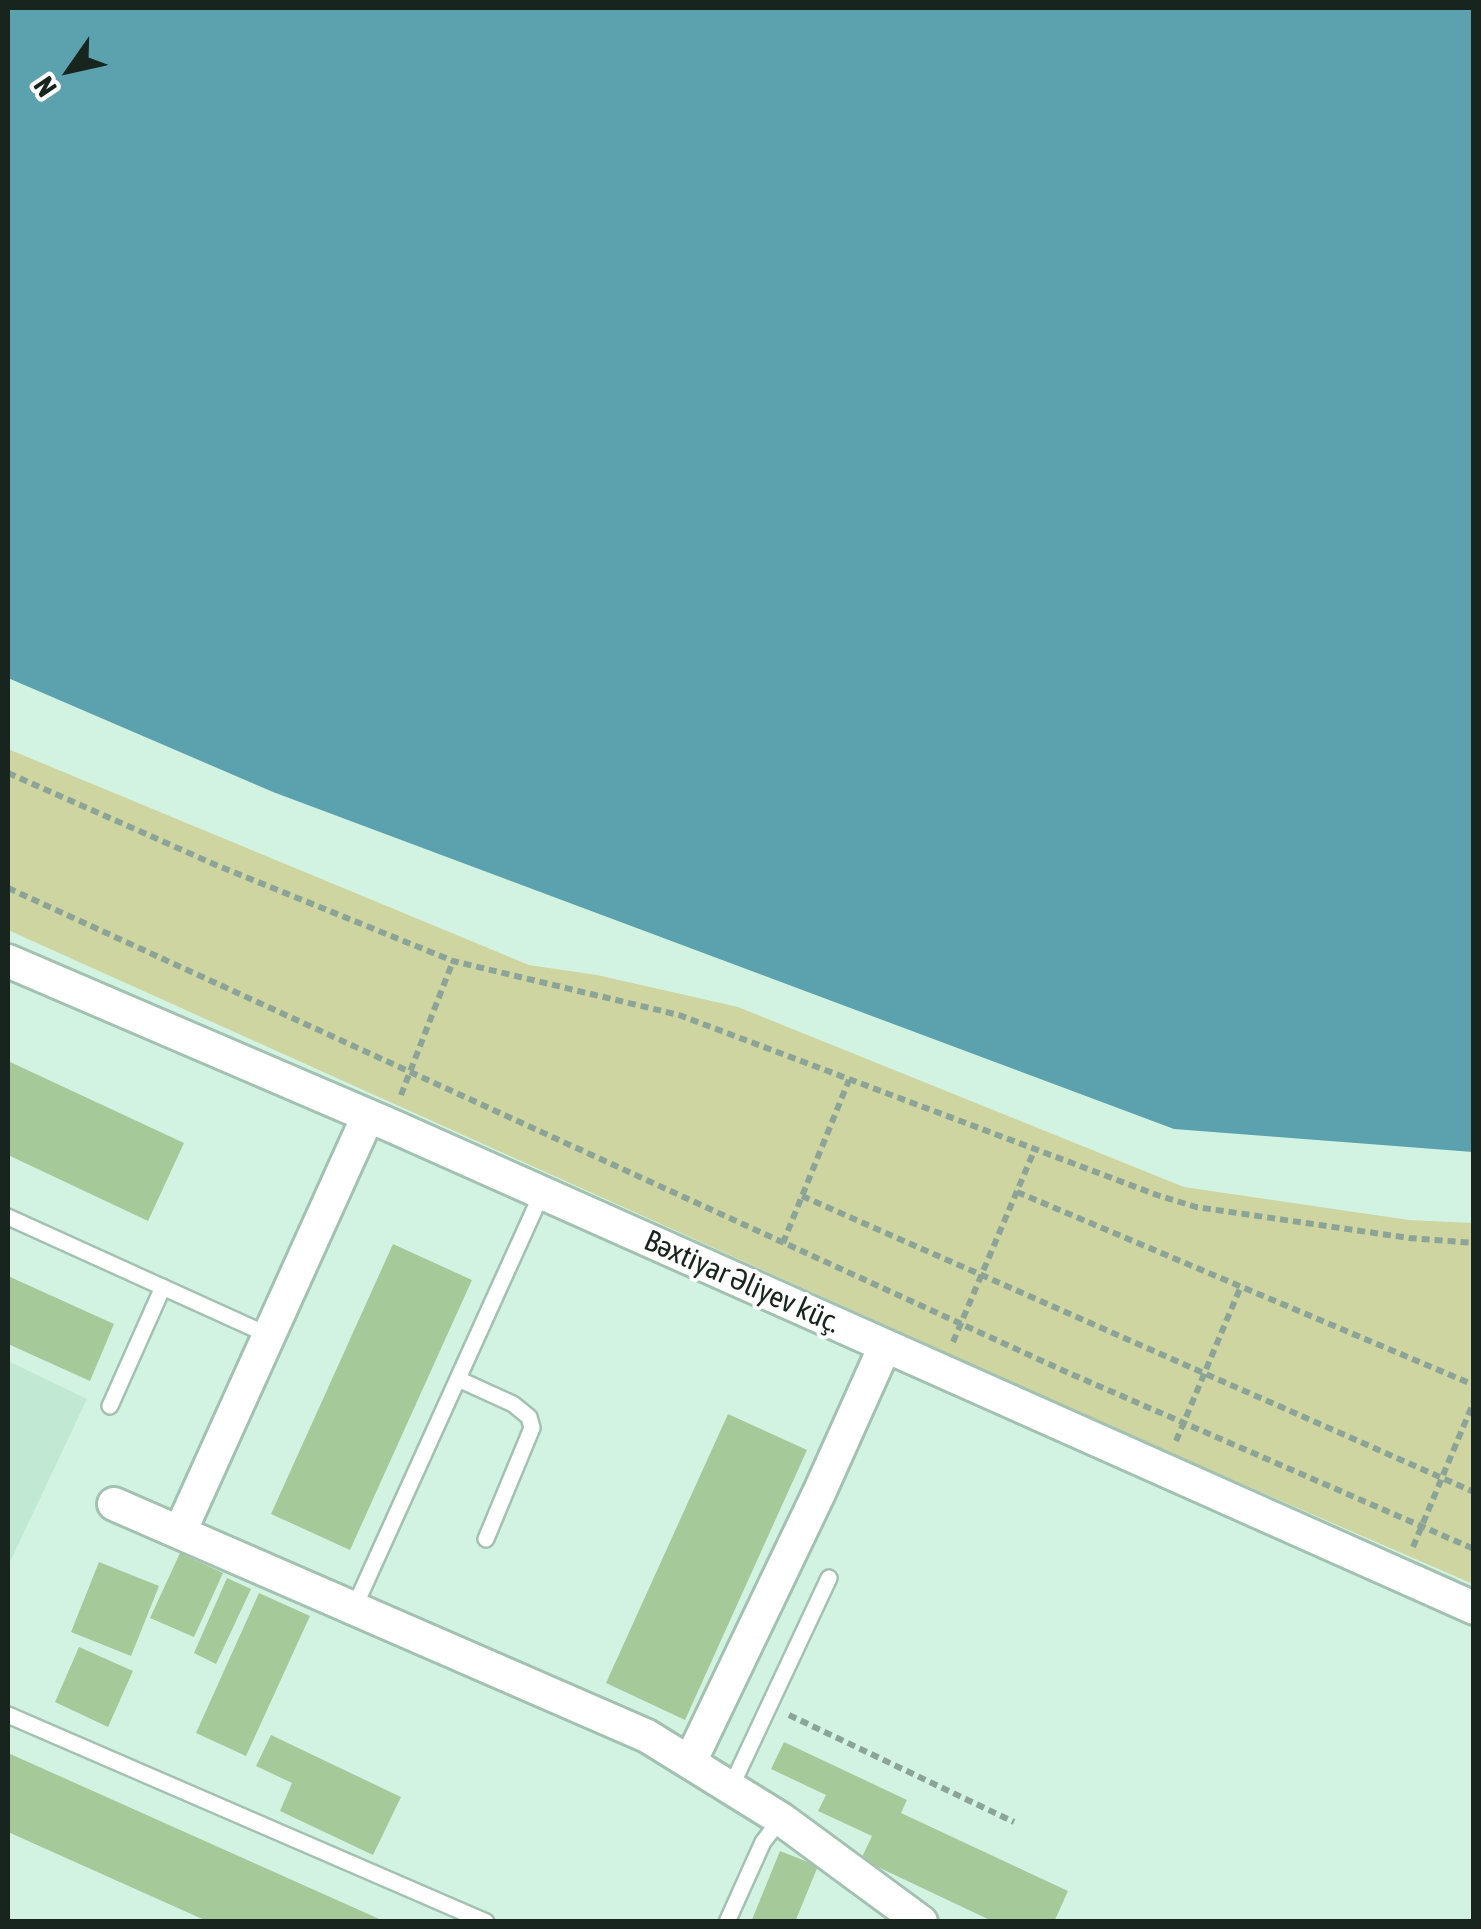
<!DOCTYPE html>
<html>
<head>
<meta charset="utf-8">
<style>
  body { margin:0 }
  #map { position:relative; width:1481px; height:1929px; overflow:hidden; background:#d3f3e2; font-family:"Asap Condensed",sans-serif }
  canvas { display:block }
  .frame { position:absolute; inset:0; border:10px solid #18241e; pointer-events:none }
  .north { position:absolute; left:20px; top:20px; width:100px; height:100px; -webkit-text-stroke:8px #fff; paint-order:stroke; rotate:236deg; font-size:28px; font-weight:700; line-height:40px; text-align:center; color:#18241e }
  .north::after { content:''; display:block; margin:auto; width:35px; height:45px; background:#18241e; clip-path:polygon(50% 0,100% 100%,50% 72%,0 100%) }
</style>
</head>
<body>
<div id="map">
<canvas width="1481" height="1929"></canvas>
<div class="frame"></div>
<div class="north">N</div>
</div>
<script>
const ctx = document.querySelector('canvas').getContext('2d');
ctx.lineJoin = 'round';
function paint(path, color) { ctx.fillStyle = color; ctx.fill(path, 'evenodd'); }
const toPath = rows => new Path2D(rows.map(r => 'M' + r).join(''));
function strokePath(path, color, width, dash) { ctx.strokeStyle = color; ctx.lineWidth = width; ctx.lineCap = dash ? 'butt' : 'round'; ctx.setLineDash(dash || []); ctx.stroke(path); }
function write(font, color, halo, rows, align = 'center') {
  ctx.font = font + ' "Asap Condensed",sans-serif'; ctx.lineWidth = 8; ctx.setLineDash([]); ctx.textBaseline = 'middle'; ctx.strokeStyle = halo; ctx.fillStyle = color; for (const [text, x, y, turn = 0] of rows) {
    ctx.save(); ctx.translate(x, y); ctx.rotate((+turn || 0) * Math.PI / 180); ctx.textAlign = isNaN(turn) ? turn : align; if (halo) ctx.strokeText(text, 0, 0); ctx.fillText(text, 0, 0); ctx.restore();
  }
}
const built = toPath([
  [8,1361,87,1399,8,1566]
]);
const green = toPath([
  [8,749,529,965,597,975,738,1007,1184,1187,1409,1220,1473,1223,1473,1584,1136,1438,8,930]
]);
const water = toPath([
  [8,8,1473,8,1473,1152,1174,1129,273,792,8,678]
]);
const building = toPath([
  [8,1061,184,1143,148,1221,8,1155],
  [393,1244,472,1280,350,1550,271,1514],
  [8,1276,114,1324,90,1381,8,1344],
  [728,1414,807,1450,685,1720,606,1683],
  [180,1553,223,1573,194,1637,150,1618],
  [99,1562,159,1586,131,1656,71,1632],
  [227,1578,251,1589,216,1664,194,1653],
  [259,1593,310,1616,246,1756,196,1733],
  [79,1647,133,1671,108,1727,55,1702],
  [271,1735,401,1797,373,1855,280,1811,292,1783,256,1766],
  [784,1742,907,1800,901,1813,1068,1891,1054,1922,994,1922,861,1859,872,1836,818,1811,826,1795,771,1769],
  [8,1753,386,1922,209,1922,8,1832],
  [780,1851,818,1866,795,1922,751,1922]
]);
const path = toPath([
  [8,773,216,865,453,961,679,1015,1157,1195,1196,1207,1409,1238,1474,1243],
  [8,888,1062,1370,1474,1549],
  [401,1095,453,961],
  [1017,1192,1474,1385],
  [802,1196,1474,1492],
  [783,1243,849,1080],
  [953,1342,1034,1151],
  [1176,1441,1241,1286],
  [1413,1547,1474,1401],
  [789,1715,1014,1822]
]);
const service = toPath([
  [8,1217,266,1334],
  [458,1379,513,1404,529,1417,532,1428,486,1539],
  [110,1406,163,1287],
  [354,1608,542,1193],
  [8,1715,486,1922],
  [731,1787,829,1578],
  [727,1922,763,1842,781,1819]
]);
const minor = toPath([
  [8,961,390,1125,1474,1608],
  [114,1504,647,1736,781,1819,921,1922],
  [180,1532,368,1116],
  [691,1760,819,1493,885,1346]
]);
const streetNames = [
  ["Bəxtiyar Əliyev küç.",742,1282,24]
];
paint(built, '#c1e8d3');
paint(green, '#ced5a1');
paint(water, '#5ba2ae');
paint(building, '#a6c99a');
strokePath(service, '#a3c1b1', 20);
strokePath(minor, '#a3c1b1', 38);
strokePath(path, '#8ca498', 6, [8, 5]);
strokePath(service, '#fff', 15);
strokePath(minor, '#fff', 32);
write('30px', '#18241e', '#fff', streetNames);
</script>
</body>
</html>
